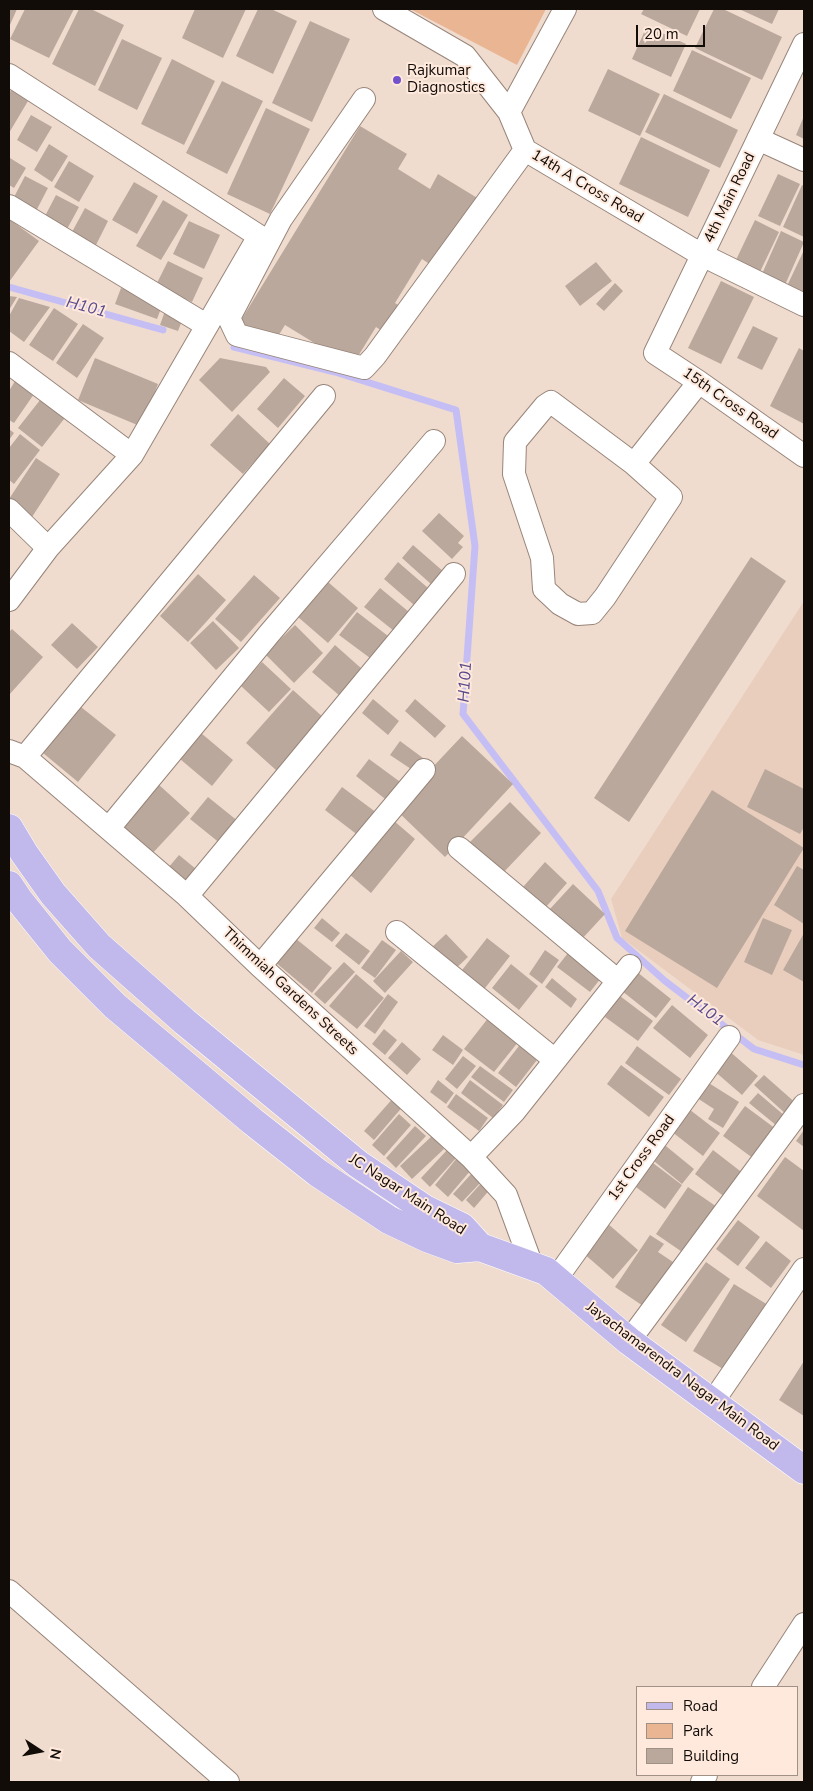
<!DOCTYPE html>
<html>
<head>
<meta charset="utf-8">
<style>
  body { margin:0 }
  #map { position:relative; width:813px; height:1791px; overflow:hidden; background:#f0dccf; font-family:"Nunito Sans",sans-serif }
  canvas { display:block }
  .frame { position:absolute; inset:0; border:10px solid #120c08; pointer-events:none }
  .legend { position:absolute; left:636px; top:1686px; width:162px; height:90px; box-sizing:border-box; background:#fee9dc; border:1px solid #a09187; margin:0; padding:6px 9px; list-style:none; font-size:15px; color:#120c08 }
  .legend li { display:flex; align-items:center; gap:10px; height:25px }
  .legend b { width:25px; border:1px solid #a09187 }
  .north { position:absolute; left:15px; top:1726px; width:50px; height:50px; -webkit-text-stroke:4px #fee9dc; paint-order:stroke; rotate:101deg; font-size:14px; font-weight:700; line-height:20px; text-align:center; color:#120c08 }
  .north::after { content:''; display:block; margin:auto; width:18px; height:22px; background:#120c08; clip-path:polygon(50% 0,100% 100%,50% 72%,0 100%) }
  .scale { position:absolute; left:636px; top:25px; width:69px; height:22px; box-sizing:border-box; border:2px solid #120c08; border-top:0; padding-left:6px; font-size:15px; line-height:18px; white-space:nowrap; color:#120c08; -webkit-text-stroke:4px #fee9dc; paint-order:stroke }
</style>
</head>
<body>
<div id="map">
<canvas width="813" height="1791"></canvas>
<div class="frame"></div>
<ul class="legend">
<li><b style="height:6px;background:#c1b8eb"></b>Road</li>
<li><b style="height:14px;background:#e9b593"></b>Park</li>
<li><b style="height:14px;background:#bba89c"></b>Building</li>
</ul>
<div class="north">N</div>
<div class="scale">20 m</div>
</div>
<script>
const ctx = document.querySelector('canvas').getContext('2d');
ctx.lineJoin = 'round';
function paint(path, color) { ctx.fillStyle = color; ctx.fill(path, 'evenodd'); }
const toPath = rows => new Path2D(rows.map(r => 'M' + r).join(''));
function strokePath(path, color, width, dash) { ctx.strokeStyle = color; ctx.lineWidth = width; ctx.lineCap = dash ? 'butt' : 'round'; ctx.setLineDash(dash || []); ctx.stroke(path); }
function write(font, color, halo, rows, align = 'center') {
  ctx.font = font + ' "Nunito Sans",sans-serif'; ctx.lineWidth = 4; ctx.setLineDash([]); ctx.textBaseline = 'middle'; ctx.strokeStyle = halo; ctx.fillStyle = color; for (const [text, x, y, turn = 0] of rows) {
    ctx.save(); ctx.translate(x, y); ctx.rotate((+turn || 0) * Math.PI / 180); ctx.textAlign = isNaN(turn) ? turn : align; if (halo) ctx.strokeText(text, 0, 0); ctx.fillText(text, 0, 0); ctx.restore();
  }
}
const built = toPath([
  [804,601,804,1055,758,1040,622,938,611,899]
]);
const green = toPath([
  [410,9,546,9,517,65]
]);
const stream = toPath([
  [9,287,163,330],
  [234,347,335,372,456,410,475,546,463,714,598,891,617,938,665,981,754,1049,804,1065]
]);
const building = toPath([
  [9,9,17,9,9,27],
  [25,9,74,9,49,58,10,39],
  [79,9,91,9,124,25,95,86,52,64],
  [195,9,246,9,223,58,182,38],
  [258,9,271,9,297,21,273,74,236,56],
  [644,9,700,9,687,36,641,14],
  [714,9,723,9,782,37,762,80,695,48],
  [739,9,779,9,772,24],
  [310,21,350,39,312,122,272,103],
  [647,26,686,44,671,77,632,59],
  [122,39,162,58,137,110,98,90],
  [692,50,751,78,731,119,673,91],
  [172,59,215,81,184,145,141,124],
  [608,69,660,94,640,136,588,111],
  [222,81,263,101,227,174,186,153],
  [11,90,28,101,9,133,9,94],
  [664,94,738,130,720,168,645,132],
  [266,108,310,129,270,214,227,194],
  [31,115,52,127,37,152,17,140],
  [804,116,804,139,796,135],
  [360,126,407,154,398,169,430,189,438,174,479,199,437,269,422,259,395,303,404,309,388,335,376,327,352,366,285,325,272,346,238,325],
  [641,137,710,170,688,217,619,184],
  [49,144,68,156,52,182,34,170],
  [10,158,26,168,14,188,9,185],
  [69,161,94,176,79,202,54,187],
  [778,174,800,184,780,226,758,216],
  [25,176,48,188,35,213,12,201],
  [134,182,158,196,137,234,112,220],
  [802,185,804,186,804,237,783,227],
  [56,195,79,207,66,231,44,218],
  [163,200,188,215,161,260,136,246],
  [85,208,108,221,96,245,72,232],
  [9,219,39,241,9,282],
  [755,220,779,232,759,274,735,262],
  [189,221,220,235,204,269,173,254],
  [781,231,804,242,785,285,762,274],
  [804,250,804,295,787,286],
  [168,261,203,278,192,302,156,285],
  [596,262,612,281,580,306,565,286],
  [721,281,754,297,721,364,688,348],
  [615,283,623,291,604,311,596,304],
  [121,288,163,303,157,319,115,304],
  [9,296,17,297,9,310],
  [19,298,50,307,24,342,9,331,9,316],
  [54,308,78,324,53,361,29,345],
  [165,311,183,318,178,331,160,325],
  [83,324,104,338,77,378,56,363],
  [753,326,778,338,762,370,737,358],
  [799,348,804,351,804,424,770,406],
  [95,358,158,384,142,427,78,400],
  [220,358,266,367,270,372,232,412,199,380],
  [284,378,305,396,278,428,257,409],
  [15,381,34,394,14,423,9,420,9,391],
  [44,395,68,414,42,447,18,428],
  [238,414,270,444,243,474,210,445],
  [9,429,14,433,9,440],
  [20,434,40,450,14,484,9,480,9,448],
  [36,458,60,474,32,517,9,501,9,499],
  [439,513,464,536,458,543,463,547,452,559,422,531],
  [413,545,444,572,432,585,402,558],
  [751,557,786,581,629,822,594,798],
  [398,562,428,588,414,605,384,579],
  [198,574,226,600,188,642,160,616],
  [254,575,280,598,241,642,215,619],
  [328,582,358,608,328,643,298,617],
  [380,588,409,612,394,631,364,607],
  [357,612,388,636,370,658,339,635],
  [213,621,239,648,216,670,190,643],
  [72,623,98,647,77,669,51,645],
  [295,625,323,653,294,683,265,654],
  [12,629,43,657,9,695,9,632],
  [335,645,362,669,340,696,312,672],
  [262,662,291,689,269,712,241,686],
  [293,690,324,718,277,771,246,743],
  [373,699,399,721,388,735,362,713],
  [415,699,446,726,435,738,405,711],
  [81,707,116,735,78,782,43,753],
  [201,733,233,760,212,786,180,759],
  [462,736,513,784,445,857,394,808],
  [400,741,423,758,414,771,390,755],
  [369,759,403,784,389,802,356,776],
  [765,769,804,789,804,827,800,834,747,807],
  [158,784,190,813,150,856,119,827],
  [342,787,377,813,359,836,325,810],
  [712,790,804,848,717,988,625,931],
  [208,797,239,822,221,844,190,819],
  [510,802,541,833,501,875,469,843],
  [393,820,415,839,371,893,349,874],
  [179,855,196,869,185,882,168,868],
  [545,862,567,883,546,907,523,887],
  [797,866,804,870,804,924,774,905],
  [573,884,605,914,581,940,549,910],
  [322,918,340,933,332,942,314,928],
  [763,918,792,930,772,975,744,962],
  [346,933,370,951,359,965,335,946],
  [804,933,804,982,783,970],
  [446,934,468,957,452,972,430,949],
  [295,938,332,968,312,993,275,962],
  [487,938,510,956,482,992,459,974],
  [382,940,396,950,375,978,361,968],
  [545,950,559,960,542,984,529,974],
  [401,951,413,962,385,993,373,981],
  [568,953,601,978,590,992,557,967],
  [344,962,355,972,325,1004,314,994],
  [511,964,538,986,519,1010,492,988],
  [637,972,671,999,656,1018,622,991],
  [356,974,384,998,357,1029,329,1006],
  [552,978,577,999,571,1008,545,987],
  [388,994,398,1002,375,1034,364,1026],
  [620,996,653,1021,638,1041,605,1017],
  [672,1005,708,1035,690,1058,653,1028],
  [489,1017,519,1041,494,1072,464,1049],
  [384,1029,397,1040,385,1055,372,1044],
  [443,1035,463,1050,453,1065,432,1050],
  [402,1042,421,1059,407,1075,388,1058],
  [522,1042,540,1056,516,1087,498,1073],
  [637,1046,681,1079,669,1095,625,1063],
  [728,1050,758,1076,742,1095,712,1069],
  [463,1056,476,1066,457,1089,445,1079],
  [621,1065,664,1097,649,1117,607,1084],
  [480,1066,513,1090,504,1102,471,1077],
  [764,1075,798,1105,788,1116,754,1085],
  [438,1080,454,1093,446,1104,430,1092],
  [470,1080,503,1105,493,1118,461,1093],
  [704,1080,739,1102,723,1128,708,1119,714,1109,694,1096],
  [758,1093,785,1116,777,1126,749,1103],
  [456,1094,488,1118,479,1131,447,1107],
  [395,1096,405,1104,374,1140,364,1131],
  [685,1106,720,1133,703,1156,667,1128],
  [745,1106,776,1129,754,1159,723,1136],
  [399,1114,411,1125,384,1156,372,1145],
  [415,1126,426,1136,396,1168,386,1158],
  [804,1130,804,1147,796,1141],
  [432,1136,444,1149,412,1179,400,1166],
  [661,1142,694,1169,682,1184,649,1157],
  [448,1149,457,1157,430,1187,421,1178],
  [713,1150,744,1174,726,1198,695,1174],
  [785,1157,804,1171,804,1231,757,1196],
  [457,1158,471,1170,448,1197,435,1185],
  [649,1160,682,1185,665,1209,632,1184],
  [472,1173,481,1182,462,1202,453,1194],
  [484,1180,492,1187,474,1208,466,1200],
  [688,1187,720,1209,688,1256,656,1234],
  [738,1220,760,1237,738,1266,716,1249],
  [607,1223,638,1250,613,1279,582,1252],
  [650,1235,664,1244,658,1252,679,1266,649,1310,615,1287],
  [766,1241,791,1261,771,1288,745,1268],
  [706,1262,730,1279,686,1342,661,1325],
  [734,1284,768,1305,728,1372,693,1351],
  [804,1361,804,1416,779,1400]
]);
const minor = toPath([
  [384,9,465,56,509,112,525,150,702,255,804,305],
  [804,44,655,353,699,382,804,456],
  [9,75,259,236,132,455,48,548,9,600],
  [364,99,281,219,229,318,237,335,364,368,375,356,525,150],
  [509,112,565,9],
  [758,139,804,160],
  [9,206,206,325],
  [9,363,132,455],
  [634,464,671,497,605,597,592,613,578,614,560,604,544,589,542,558,514,474,515,442,545,406,551,402,634,464,699,382],
  [9,510,48,548],
  [9,751,25,757,187,896,260,966,471,1157,506,1195,532,1266],
  [25,757,324,396],
  [109,828,269,634,434,441],
  [459,848,618,981],
  [187,896,454,574],
  [397,932,555,1060],
  [260,966,424,770],
  [471,1157,514,1112,630,966],
  [556,1279,729,1037],
  [629,1341,804,1105],
  [712,1403,804,1269],
  [9,1591,228,1782],
  [763,1687,804,1624],
  [702,1782,706,1775]
]);
const major = toPath([
  [9,828,24,853,53,894,99,946,185,1022,358,1164,425,1209,462,1227,480,1247],
  [9,885,19,900,60,951,115,1006,252,1121,318,1173,389,1220,427,1238,457,1249,480,1247,546,1271,629,1341,804,1470]
]);
const markers = [
  [397,80,5,"#7152cc"]
];
const poiNames = [
  ["Rajkumar",407,71],
  ["Diagnostics",407,88]
];
const streetNames = [
  ["14th A Cross Road",587,187,31],
  ["4th Main Road",730,198,-64],
  ["15th Cross Road",730,404,35],
  ["Thimmiah Gardens Streets",290,992,43],
  ["1st Cross Road",642,1158,-54],
  ["JC Nagar Main Road",407,1195,33],
  ["Jayachamarendra Nagar Main Road",682,1377,37]
];
const waterNames = [
  ["H101",86,308,15],
  ["H101",466,682,-86],
  ["H101",705,1011,37]
];
paint(built, '#e9cebd');
paint(green, '#e9b593');
strokePath(stream, '#c5bef4', 7);
paint(building, '#bba89c');
strokePath(minor, '#98857a', 24);
strokePath(major, '#fff', 29);
strokePath(minor, '#fff', 22);
strokePath(major, '#c1b8eb', 28);
for (const [x, y, r, color] of markers) { const dot = new Path2D(); dot.arc(x, y, r, 0, 2 * Math.PI); ctx.fillStyle = color; ctx.fill(dot); strokePath(dot, '#fee9dc', 2); }
write('15px', '#120c08', '#fee9dc', poiNames, 'left');
write('15px', '#120c08', '#fee9dc', streetNames);
write('italic 16px', '#584a8d', '#fee9dc', waterNames);
</script>
</body>
</html>
